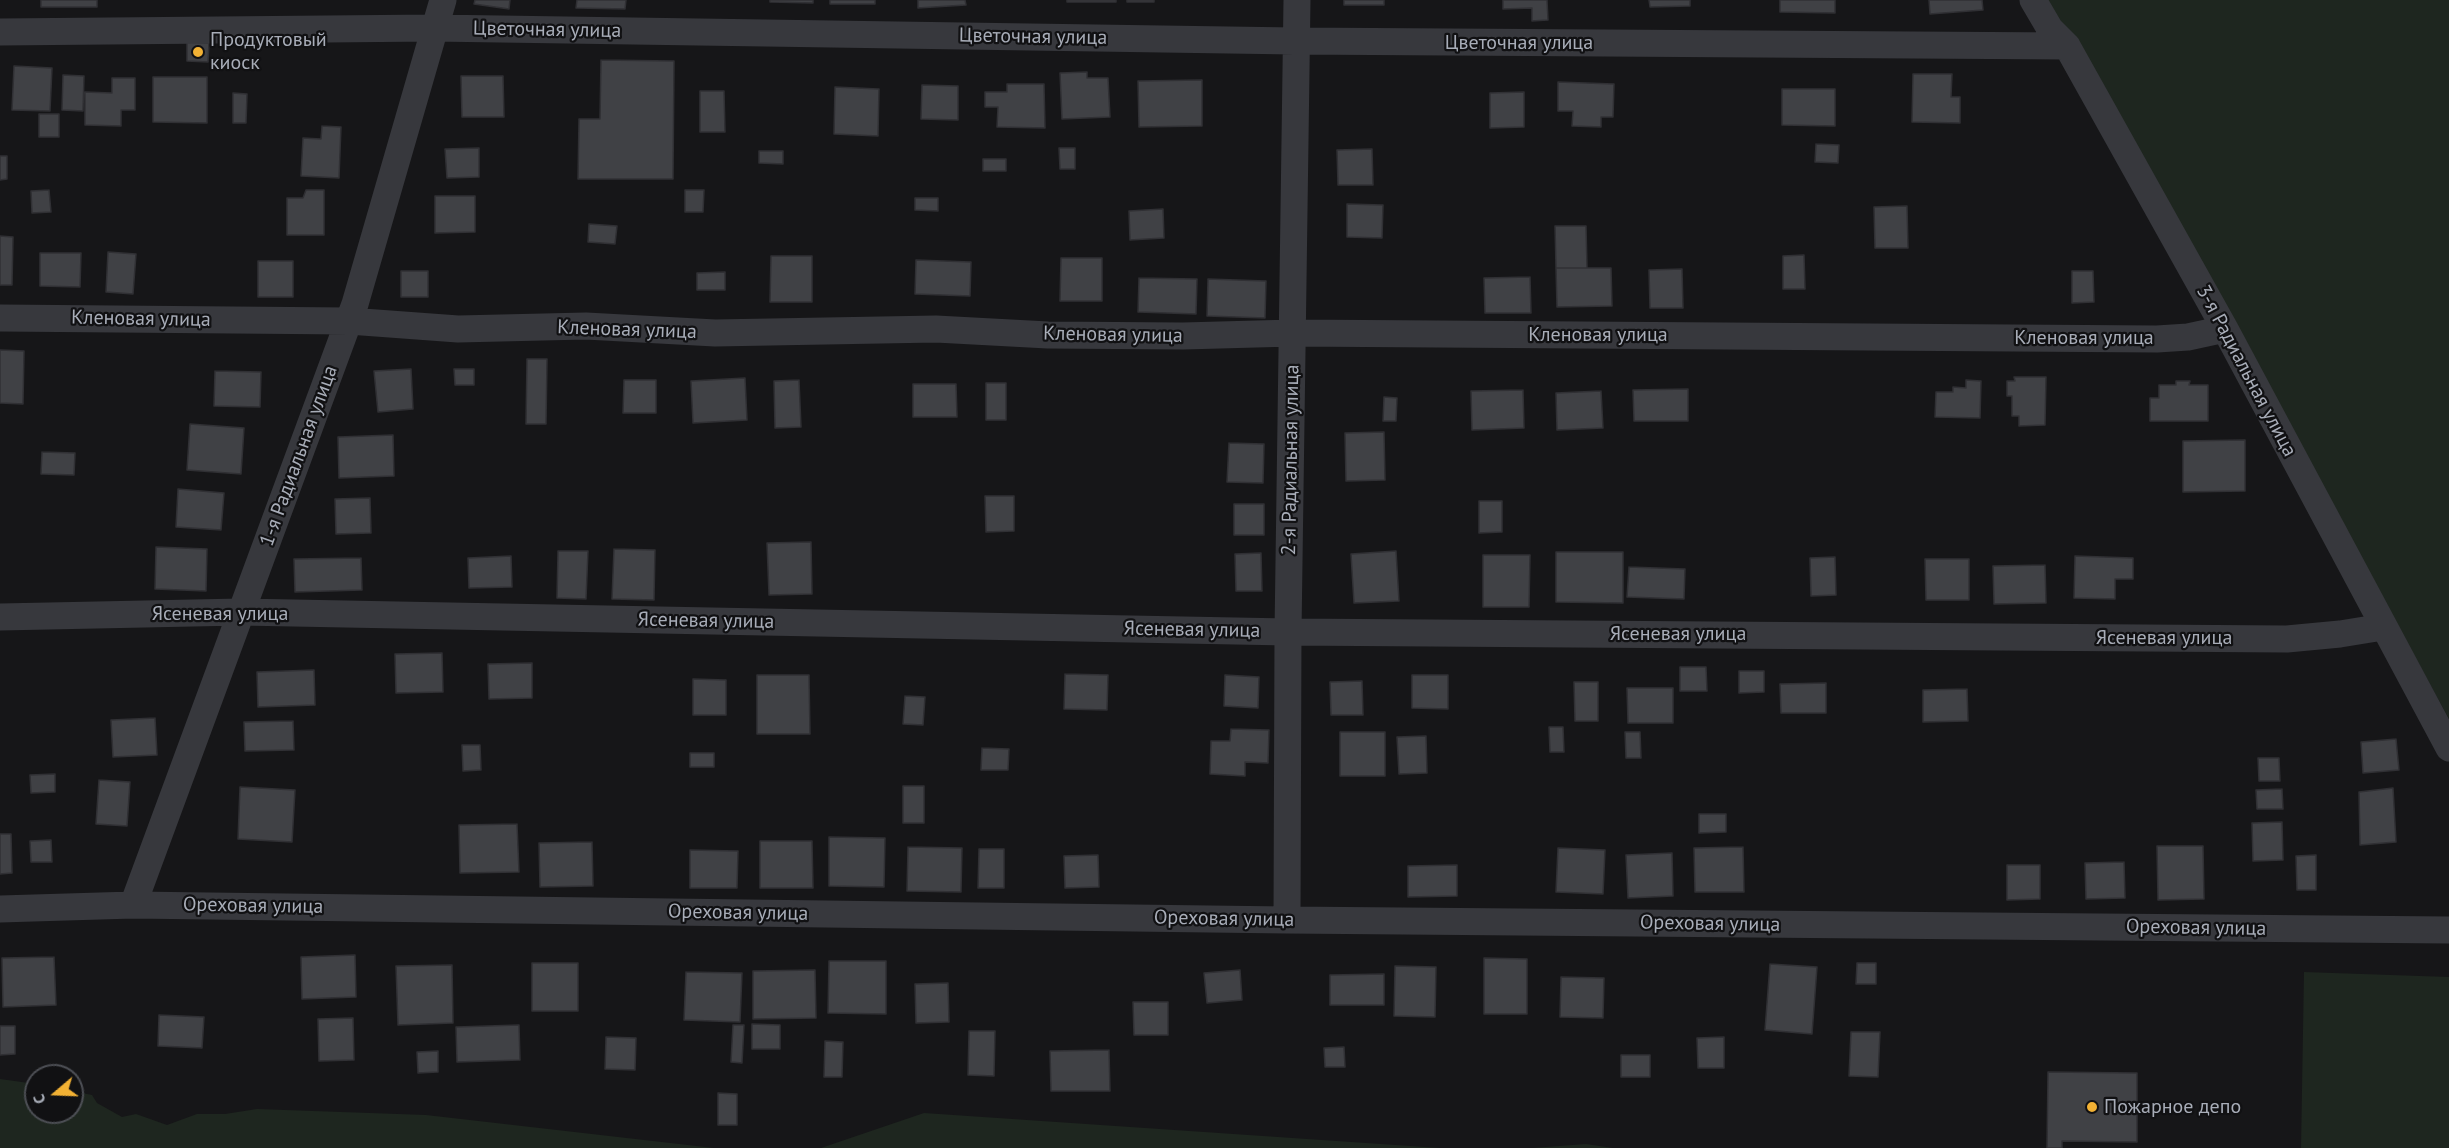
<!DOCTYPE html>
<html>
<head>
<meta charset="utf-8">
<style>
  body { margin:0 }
  #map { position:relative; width:2449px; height:1148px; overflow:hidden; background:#161618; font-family:"PT Sans",sans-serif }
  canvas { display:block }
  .north { position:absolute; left:24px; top:1064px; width:60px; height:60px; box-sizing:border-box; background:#111113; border:2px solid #4d4f55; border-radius:50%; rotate:251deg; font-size:16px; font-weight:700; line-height:24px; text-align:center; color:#a8adb8 }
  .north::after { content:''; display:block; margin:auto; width:21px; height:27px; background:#f2b134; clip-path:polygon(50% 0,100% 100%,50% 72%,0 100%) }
</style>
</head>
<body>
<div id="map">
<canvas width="2449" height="1148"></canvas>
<div class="north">С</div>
</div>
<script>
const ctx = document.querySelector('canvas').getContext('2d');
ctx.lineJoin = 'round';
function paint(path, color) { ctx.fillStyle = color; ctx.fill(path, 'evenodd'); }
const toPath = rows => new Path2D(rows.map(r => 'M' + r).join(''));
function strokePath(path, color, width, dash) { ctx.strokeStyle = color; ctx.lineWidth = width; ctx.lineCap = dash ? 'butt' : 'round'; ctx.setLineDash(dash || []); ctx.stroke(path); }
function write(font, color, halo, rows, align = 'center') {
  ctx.font = font + ' "PT Sans",sans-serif'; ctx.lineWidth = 4.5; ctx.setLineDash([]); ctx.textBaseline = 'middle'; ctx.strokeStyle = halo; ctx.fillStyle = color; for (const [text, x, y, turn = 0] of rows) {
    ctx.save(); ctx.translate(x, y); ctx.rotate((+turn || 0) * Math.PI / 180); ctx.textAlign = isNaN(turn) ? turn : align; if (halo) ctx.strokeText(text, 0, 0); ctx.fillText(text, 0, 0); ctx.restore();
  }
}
const green = toPath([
  [2043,0,2449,0,2449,719,2083,52,2060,31],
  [2304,972,2449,977,2449,1148,2301,1148],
  [0,1079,36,1084,36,1112,72,1112,72,1091,92,1095,97,1103,122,1117,136,1114,167,1125,197,1114,225,1114,257,1109,426,1115,714,1148,0,1148],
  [924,1113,1440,1148,821,1148],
  [1586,1144,1613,1148,1532,1148]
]);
const building = toPath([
  [41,0,97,0,97,7,41,7,41,0],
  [475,0,510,0,509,9,474,4,475,0],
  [577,0,626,0,625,9,576,8,577,0],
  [770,0,813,0,813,3,770,2,770,0],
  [830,0,875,0,875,4,830,4,830,0],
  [918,0,965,0,966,5,918,8,918,0],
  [1067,0,1116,0,1116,2,1067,2,1067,0],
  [1127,0,1154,0,1154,2,1127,2,1127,0],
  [1344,0,1384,0,1384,5,1344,5,1344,0],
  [1503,0,1547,0,1548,20,1532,21,1532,8,1503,9,1503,0],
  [1649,0,1690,0,1690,6,1650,7,1649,0],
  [1780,0,1835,0,1835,13,1780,12,1780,0],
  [1929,0,1982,0,1983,10,1930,14,1929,0],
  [187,42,209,43,208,62,187,61,187,42],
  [601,60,674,61,673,179,578,179,579,119,600,119,601,60],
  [14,66,52,68,50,111,12,110,14,66],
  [1087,72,1087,78,1108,78,1110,117,1062,119,1060,73,1087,72],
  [1913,74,1952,74,1951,97,1960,97,1960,123,1912,122,1913,74],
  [63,75,84,76,83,111,62,110,63,75],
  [461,76,503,76,504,117,462,117,461,76],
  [153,77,207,77,207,123,153,122,153,77],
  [112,78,135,78,135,110,121,110,121,126,85,125,85,92,112,93,112,78],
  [1202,80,1202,126,1139,127,1138,81,1202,80],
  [1558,82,1614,84,1613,117,1601,117,1601,127,1572,126,1573,111,1558,111,1558,82],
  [1007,84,1044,84,1045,128,997,127,998,107,985,107,985,92,1007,92,1007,84],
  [922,85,958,86,958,120,921,119,922,85],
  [835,87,879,89,878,136,834,134,835,87],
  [1782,89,1835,89,1835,126,1782,125,1782,89],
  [700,91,724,91,725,132,700,132,700,91],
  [1524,92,1524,127,1490,128,1490,93,1524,92],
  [233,93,247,94,246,123,233,123,233,93],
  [39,114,59,114,59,137,39,137,39,114],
  [322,126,341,127,339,178,301,176,303,138,321,139,322,126],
  [1816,144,1839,145,1838,163,1815,162,1816,144],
  [479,148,479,177,447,178,445,149,479,148],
  [1059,148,1075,148,1075,169,1060,169,1059,148],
  [1372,149,1373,185,1338,185,1337,150,1372,149],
  [759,151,783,151,783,164,759,163,759,151],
  [0,156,7,156,7,179,0,180,0,156],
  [983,159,1006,159,1006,171,983,171,983,159],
  [49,190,51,212,32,213,31,191,49,190],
  [306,190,324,190,324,235,287,235,287,198,303,198,306,190],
  [685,190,704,190,703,212,685,212,685,190],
  [435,196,475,196,475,232,435,233,435,196],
  [915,198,938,198,938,211,915,210,915,198],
  [1347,204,1383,205,1382,238,1347,237,1347,204],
  [1907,206,1908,248,1875,248,1874,207,1907,206],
  [1163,209,1164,238,1130,240,1129,211,1163,209],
  [589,224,617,226,615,244,588,242,589,224],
  [1555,226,1586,226,1587,268,1556,268,1555,226],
  [0,236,13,237,12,285,0,285,0,236],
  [108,252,136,254,133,294,106,292,108,252],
  [40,253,81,253,80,287,40,286,40,253],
  [1804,255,1805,289,1783,289,1783,256,1804,255],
  [771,256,812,256,812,302,770,302,771,256],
  [1061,258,1102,258,1102,301,1060,301,1061,258],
  [916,260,971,262,970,296,915,294,916,260],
  [258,261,293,261,293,297,258,297,258,261],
  [1556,268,1611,268,1612,306,1557,307,1556,268],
  [1682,269,1683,308,1650,308,1649,270,1682,269],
  [401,271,428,271,428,297,401,297,401,271],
  [2072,271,2093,271,2094,302,2072,303,2072,271],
  [725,272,725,290,697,290,697,273,725,272],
  [1530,277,1531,313,1485,313,1484,278,1530,277],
  [1139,278,1197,279,1196,314,1138,312,1139,278],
  [1208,279,1266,281,1265,318,1207,316,1208,279],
  [0,350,24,351,23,404,0,403,0,350],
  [527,359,547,359,546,424,526,424,527,359],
  [411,369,413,409,378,412,374,371,411,369],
  [454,369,474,369,474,385,455,385,454,369],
  [215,371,261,372,260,407,214,406,215,371],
  [2014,377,2046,377,2045,425,2019,426,2019,416,2012,416,2012,396,2007,396,2007,381,2015,381,2014,377],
  [745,378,747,420,693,423,691,381,745,378],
  [624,380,656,380,656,413,623,413,624,380],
  [799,380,801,427,775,428,774,381,799,380],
  [1966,380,1981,381,1980,418,1935,417,1936,392,1953,392,1953,387,1966,388,1966,380],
  [2176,381,2190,381,2189,385,2208,385,2208,421,2150,421,2150,398,2159,398,2159,385,2176,385,2176,381],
  [986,383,1006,383,1006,420,986,420,986,383],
  [913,384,956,384,957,417,913,417,913,384],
  [1688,389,1688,421,1634,421,1633,390,1688,389],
  [1523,390,1524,428,1472,430,1471,391,1523,390],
  [1601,391,1603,428,1557,430,1556,393,1601,391],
  [1384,397,1397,398,1396,421,1383,421,1384,397],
  [190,424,244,428,241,474,187,470,190,424],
  [1384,432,1385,480,1346,481,1345,433,1384,432],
  [393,435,394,476,339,478,338,437,393,435],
  [2245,440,2245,491,2183,492,2183,441,2245,440],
  [1229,443,1264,444,1263,483,1227,482,1229,443],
  [42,452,75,453,74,475,41,474,42,452],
  [178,489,224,493,221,530,176,527,178,489],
  [985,496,1014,496,1014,531,986,532,985,496],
  [370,498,371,533,336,534,335,499,370,498],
  [1479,501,1502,501,1502,532,1479,533,1479,501],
  [1234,504,1264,504,1264,535,1234,535,1234,504],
  [811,542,812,594,769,595,767,543,811,542],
  [156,547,207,549,206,591,155,589,156,547],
  [614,549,655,550,654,600,612,599,614,549],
  [558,551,588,551,586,599,557,598,558,551],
  [1396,551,1399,601,1354,603,1351,554,1396,551],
  [1556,552,1623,552,1623,603,1556,602,1556,552],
  [1261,553,1262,591,1236,591,1235,554,1261,553],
  [1483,555,1530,555,1529,607,1483,607,1483,555],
  [511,556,512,587,469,588,468,558,511,556],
  [2075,556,2133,558,2133,579,2115,579,2115,599,2074,598,2075,556],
  [1835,557,1836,595,1811,596,1810,558,1835,557],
  [361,558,362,590,295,592,294,559,361,558],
  [1925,559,1969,559,1969,600,1926,600,1925,559],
  [2045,565,2046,603,1994,604,1993,566,2045,565],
  [1629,567,1685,569,1684,599,1627,597,1629,567],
  [442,653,443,692,396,693,395,654,442,653],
  [532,663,532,698,489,699,488,664,532,663],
  [1680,667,1706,667,1707,691,1680,691,1680,667],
  [314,670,315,705,258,707,257,672,314,670],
  [1739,671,1764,671,1764,692,1739,693,1739,671],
  [1065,674,1108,675,1107,710,1064,709,1065,674],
  [757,675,809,675,810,734,757,734,757,675],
  [1225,675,1259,677,1258,708,1224,706,1225,675],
  [1412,675,1448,675,1448,709,1412,708,1412,675],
  [693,679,726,680,726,715,693,715,693,679],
  [1362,681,1363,715,1331,715,1330,682,1362,681],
  [1574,682,1598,682,1598,721,1575,721,1574,682],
  [1826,683,1826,713,1781,713,1780,684,1826,683],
  [1627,688,1673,688,1673,723,1628,723,1627,688],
  [1967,689,1968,721,1923,722,1923,690,1967,689],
  [905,696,925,697,923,725,903,724,905,696],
  [155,718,157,755,113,757,111,720,155,718],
  [293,721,294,750,245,751,244,722,293,721],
  [1549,727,1563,727,1564,752,1550,752,1549,727],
  [1231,729,1269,730,1268,763,1245,762,1245,776,1210,774,1211,741,1230,741,1231,729],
  [1340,732,1385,732,1385,776,1340,776,1340,732],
  [1625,732,1640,732,1641,758,1626,758,1625,732],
  [1426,736,1427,773,1399,774,1397,737,1426,736],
  [2396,739,2399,770,2363,773,2361,742,2396,739],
  [462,745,480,745,481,770,463,771,462,745],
  [982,748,1009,749,1008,770,981,770,982,748],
  [690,753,714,753,714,767,690,767,690,753],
  [2258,758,2279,758,2280,781,2259,781,2258,758],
  [55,774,55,792,31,793,30,775,55,774],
  [99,780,130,782,127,826,96,824,99,780],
  [903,786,924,786,924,823,903,823,903,786],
  [240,787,295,790,292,842,238,839,240,787],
  [2393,788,2396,842,2360,845,2359,792,2393,788],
  [2282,789,2283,809,2257,809,2256,790,2282,789],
  [1699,814,1726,814,1726,832,1699,833,1699,814],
  [2282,822,2283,860,2253,861,2252,823,2282,822],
  [517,824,519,872,460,873,459,825,517,824],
  [0,834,11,834,12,873,0,874,0,834],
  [829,837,885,838,884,887,829,886,829,837],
  [51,840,52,862,31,862,30,841,51,840],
  [760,841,812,841,813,888,760,888,760,841],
  [592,842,593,886,540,887,539,843,592,842],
  [2157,846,2203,846,2204,899,2158,900,2157,846],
  [908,847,962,848,961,892,907,891,908,847],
  [1743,847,1744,892,1695,892,1694,848,1743,847],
  [1558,848,1605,850,1603,894,1556,892,1558,848],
  [979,849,1004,849,1004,888,978,888,979,849],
  [690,850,738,851,737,888,690,888,690,850],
  [1672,853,1673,896,1628,898,1626,855,1672,853],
  [1098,855,1099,887,1065,888,1064,856,1098,855],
  [2316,855,2316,890,2297,890,2296,856,2316,855],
  [2124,862,2125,898,2086,899,2085,863,2124,862],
  [1457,865,1457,896,1408,897,1408,866,1457,865],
  [2007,865,2040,865,2040,899,2007,900,2007,865],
  [355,955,356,997,302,999,301,957,355,955],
  [54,957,56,1005,3,1007,2,958,54,957],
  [1484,958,1527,959,1527,1014,1484,1014,1484,958],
  [829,961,886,961,886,1014,828,1013,829,961],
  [532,963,578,963,578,1011,532,1011,532,963],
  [1857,963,1876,963,1876,984,1856,984,1857,963],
  [1770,964,1817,967,1812,1034,1765,1030,1770,964],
  [452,965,453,1023,398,1025,396,966,452,965],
  [1395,966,1436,967,1435,1017,1394,1016,1395,966],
  [815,970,816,1018,753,1019,753,971,815,970],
  [1240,970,1242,1000,1207,1003,1204,973,1240,970],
  [686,972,742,973,740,1022,684,1020,686,972],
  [1384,974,1384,1005,1330,1005,1330,975,1384,974],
  [1561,977,1604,978,1603,1018,1560,1017,1561,977],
  [948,983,949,1022,916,1023,915,984,948,983],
  [1133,1002,1168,1002,1168,1035,1134,1035,1133,1002],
  [159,1015,204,1017,202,1048,158,1046,159,1015],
  [353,1018,354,1060,319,1061,318,1019,353,1018],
  [752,1024,780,1025,780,1049,752,1049,752,1024],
  [519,1025,520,1060,457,1062,456,1027,519,1025],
  [733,1025,744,1025,742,1063,731,1062,733,1025],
  [0,1026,15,1026,15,1054,0,1055,0,1026],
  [969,1031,995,1031,994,1076,968,1075,969,1031],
  [1851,1032,1880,1032,1878,1077,1849,1076,1851,1032],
  [606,1037,636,1038,635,1070,605,1069,606,1037],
  [1724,1037,1724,1068,1698,1068,1697,1038,1724,1037],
  [825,1041,843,1042,842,1077,824,1077,825,1041],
  [1344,1047,1345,1067,1325,1067,1324,1048,1344,1047],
  [1109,1050,1110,1091,1051,1091,1050,1051,1109,1050],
  [438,1051,438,1072,418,1073,417,1052,438,1051],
  [1621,1055,1650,1055,1650,1077,1621,1077,1621,1055],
  [2048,1072,2137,1073,2137,1142,2062,1141,2062,1148,2047,1148,2048,1072],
  [718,1093,737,1094,737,1125,718,1125,718,1093]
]);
const minor = toPath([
  [2033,0,2050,29,2067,46,2225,329,2449,748],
  [0,32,434,28,1295,41,2067,46],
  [0,318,349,321,458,329,586,326,715,333,936,329,1048,335,1183,336,1293,333,2157,339,2188,337,2225,329],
  [0,617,241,612,1288,632,2287,639,2340,634,2383,627],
  [133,905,355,304,443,0],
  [0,909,133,905,1287,920,2449,930],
  [1287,920,1288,632,1297,0]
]);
const markers = [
  [198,52,6,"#f2b134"],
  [2092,1107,6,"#f2b134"]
];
const streetNames = [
  ["Цветочная улица",547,30,1],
  ["Цветочная улица",1033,37,1],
  ["Цветочная улица",1519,43],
  ["Кленовая улица",141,319,1],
  ["Кленовая улица",627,330,2],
  ["Кленовая улица",1113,335,1],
  ["Кленовая улица",1598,335],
  ["Кленовая улица",2084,338],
  ["3-я Радиальная улица",2246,371,62],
  ["1-я Радиальная улица",299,456,-70],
  ["2-я Радиальная улица",1291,460,-89],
  ["Ясеневая улица",220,614],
  ["Ясеневая улица",706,621,1],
  ["Ясеневая улица",1192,630,1],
  ["Ясеневая улица",1678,634],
  ["Ясеневая улица",2164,638],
  ["Ореховая улица",253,906,1],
  ["Ореховая улица",738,913,1],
  ["Ореховая улица",1224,919,1],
  ["Ореховая улица",1710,924,1],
  ["Ореховая улица",2196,928,1]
];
const poiNames = [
  ["Продуктовый",210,40],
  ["киоск",210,63],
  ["Пожарное депо",2104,1107]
];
paint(green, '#1e261f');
paint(building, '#404145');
strokePath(building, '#303034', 1.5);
strokePath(minor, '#37383d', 27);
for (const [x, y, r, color] of markers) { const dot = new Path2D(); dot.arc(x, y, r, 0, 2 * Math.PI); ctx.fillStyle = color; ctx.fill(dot); strokePath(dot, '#111113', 2); }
write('20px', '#a8adb8', '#111113', streetNames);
write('20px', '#a8adb8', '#111113', poiNames, 'left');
</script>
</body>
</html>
